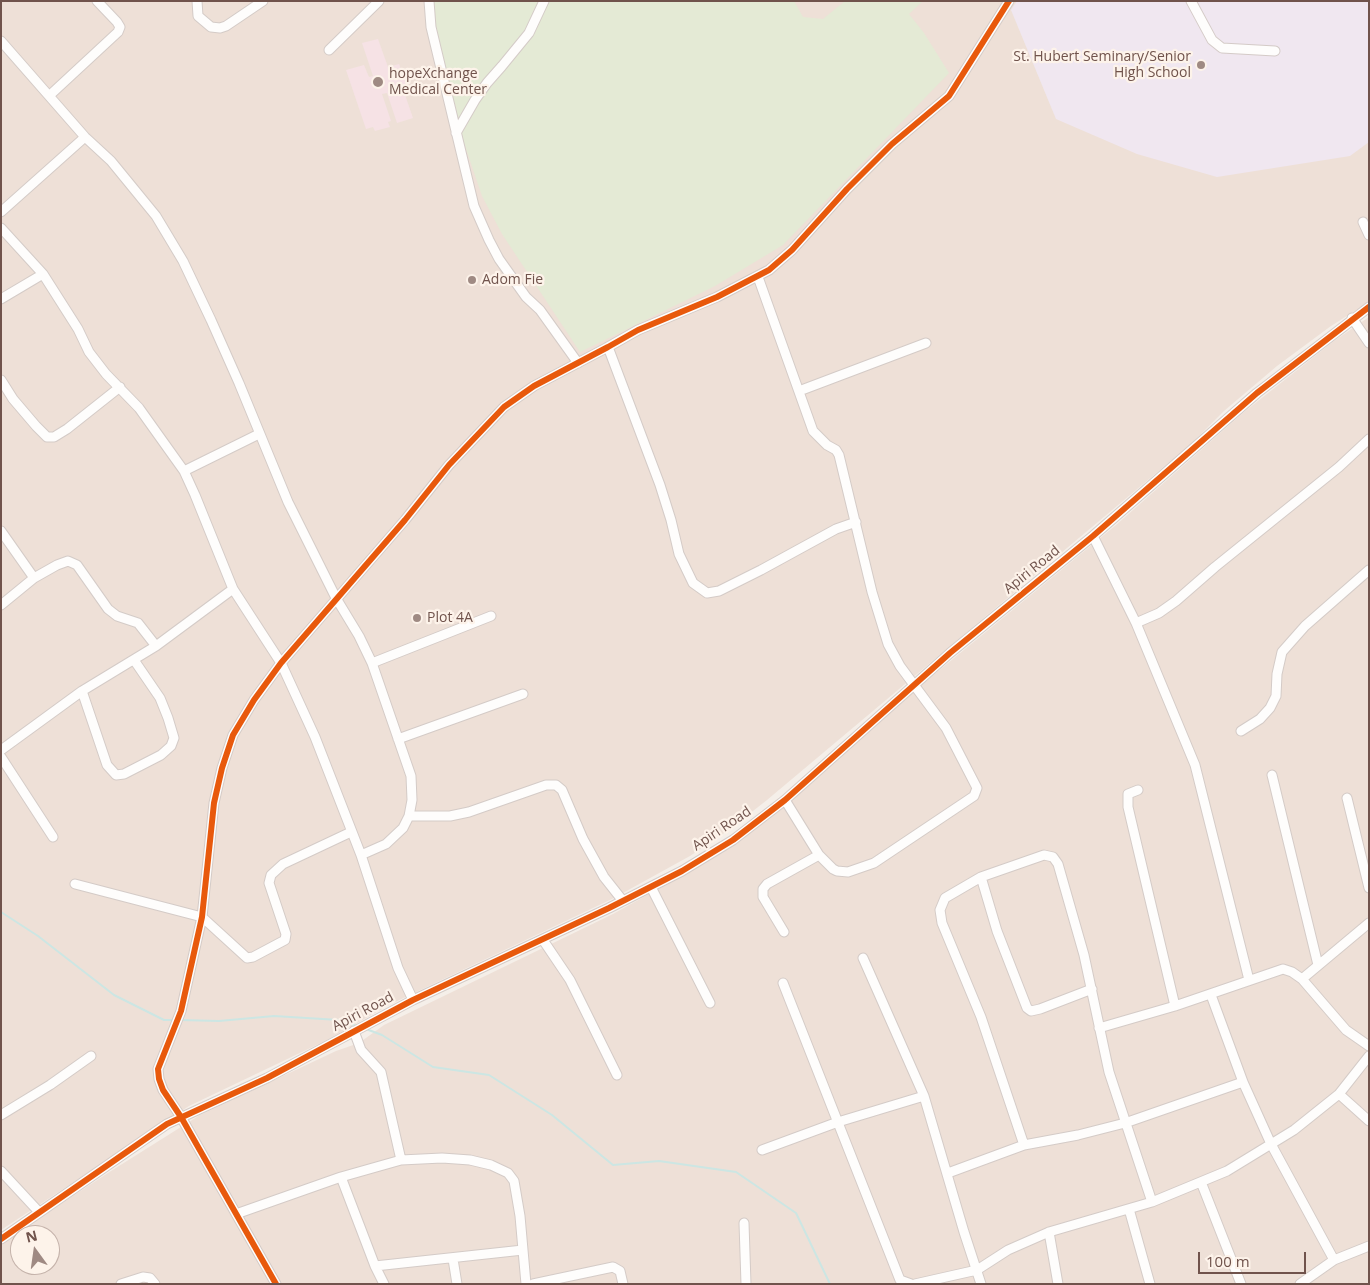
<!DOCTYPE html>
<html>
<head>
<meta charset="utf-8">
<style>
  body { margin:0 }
  #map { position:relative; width:1370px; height:1285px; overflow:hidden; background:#f5efe9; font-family:"Open Sans",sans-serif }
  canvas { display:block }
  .frame { position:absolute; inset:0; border:2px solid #70534c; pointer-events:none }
  .north { position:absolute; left:10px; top:1225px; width:50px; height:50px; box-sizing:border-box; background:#fdf3ea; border:1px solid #c5b3ab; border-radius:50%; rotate:346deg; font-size:14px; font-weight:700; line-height:20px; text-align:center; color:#70534c }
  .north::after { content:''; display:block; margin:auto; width:18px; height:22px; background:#9f8a83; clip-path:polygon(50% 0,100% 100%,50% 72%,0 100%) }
  .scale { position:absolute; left:1198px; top:1252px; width:108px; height:22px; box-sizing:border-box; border:2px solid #70534c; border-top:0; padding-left:6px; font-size:15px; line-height:18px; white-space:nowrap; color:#70534c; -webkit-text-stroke:4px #fdf3ea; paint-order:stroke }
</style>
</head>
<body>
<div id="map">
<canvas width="1370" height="1285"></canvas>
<div class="frame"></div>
<div class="north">N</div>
<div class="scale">100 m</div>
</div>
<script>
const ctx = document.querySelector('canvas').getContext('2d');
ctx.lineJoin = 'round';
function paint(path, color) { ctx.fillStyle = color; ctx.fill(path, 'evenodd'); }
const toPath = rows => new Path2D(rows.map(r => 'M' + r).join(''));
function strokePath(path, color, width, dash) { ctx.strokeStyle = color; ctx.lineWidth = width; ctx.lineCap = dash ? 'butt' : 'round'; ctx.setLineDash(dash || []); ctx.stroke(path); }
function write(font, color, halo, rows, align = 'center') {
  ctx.font = font + ' "Open Sans",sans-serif'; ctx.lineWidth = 4.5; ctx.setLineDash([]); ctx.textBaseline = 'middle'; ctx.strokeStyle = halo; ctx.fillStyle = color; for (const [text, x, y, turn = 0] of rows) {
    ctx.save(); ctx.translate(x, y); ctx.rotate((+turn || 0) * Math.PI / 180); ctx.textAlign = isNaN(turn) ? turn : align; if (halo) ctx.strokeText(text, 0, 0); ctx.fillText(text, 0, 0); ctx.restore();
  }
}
const residential = toPath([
  [1,1,1369,1,1369,302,1331,326,1277,366,1224,411,1192,443,767,800,730,829,690,856,612,899,391,1004,325,1041,189,1106,1,1230],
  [1369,317,1369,1284,1,1284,1,1243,111,1171,200,1115,336,1051,359,1043,384,1025,613,914,694,869,735,843,776,813,892,709,1116,525,1244,412,1334,341],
  [20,1235,50,1235,50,1265,20,1265]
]);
const education = toPath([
  [1017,1,1369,1,1369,142,1350,156,1217,177,1137,154,1056,119,1011,10]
]);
const medical = toPath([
  [378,39,388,67,399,64,408,87,403,89,413,118,397,123,387,93,382,94,391,121,388,122,390,127,375,131,373,127,366,129,346,70,364,65,369,77,373,76,362,43]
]);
const green = toPath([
  [431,1,794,1,803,17,823,19,845,1,923,1,909,14,924,33,949,73,783,245,715,286,580,352,502,234,482,196,449,99,435,45]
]);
const stream = toPath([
  [1,912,38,936,114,995,164,1020,173,1020],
  [180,1020,219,1021,274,1016,339,1020,357,1026],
  [366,1029,382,1035,433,1067,489,1075,552,1115,613,1165,659,1161,736,1172,796,1213,830,1284]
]);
const minor = toPath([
  [197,1,198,16,211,27,220,28,226,26,263,1],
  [429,1,431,27,474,206,489,240,499,259,526,297,540,310,578,363],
  [1191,1,1212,40,1222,48,1275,51],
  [1,41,85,137,111,161,156,216,183,261,211,320,239,383,288,502,336,598,359,636,372,663,411,776,412,800,409,816,403,828,386,844,361,855],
  [329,50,379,1],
  [50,95,118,32,120,27,117,22,97,1],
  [456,133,475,100,487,83,502,66,529,33,544,1],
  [1,212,85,137],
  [1363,222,1369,235],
  [1,228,43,274,78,329,89,352,106,374,139,408,184,471,195,495,233,589,281,663,315,737,361,855,398,968,413,1000],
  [758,277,813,431,827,445,836,450,839,455,872,592,888,644,900,666,946,728,977,788,974,796,874,863,848,872,837,871,833,869,819,855,785,800],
  [1,299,43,274],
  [1352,318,1369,343],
  [608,347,660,485,671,520,679,554,693,583,707,593,719,591,761,570,836,529,856,522],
  [1,380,13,399,36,426,47,437,54,437,67,429,120,387],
  [799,391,926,343],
  [184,471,259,434],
  [1,531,34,578],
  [1093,536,1136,623,1195,765,1249,980],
  [1,605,34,578,57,565,68,561,77,565,108,609,117,616,138,623,156,646],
  [1136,623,1159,613,1176,601,1215,567,1339,467,1369,439],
  [372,663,491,616],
  [82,691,107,765,116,775,124,774,161,755,171,746,174,738,168,718,160,698,134,660],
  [1241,731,1260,719,1270,708,1276,696,1277,674,1282,652,1305,626,1369,570],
  [398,739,523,694],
  [1,750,82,691,156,646,233,589],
  [1,757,53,837],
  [1272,775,1318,965],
  [1138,790,1128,794,1128,807,1175,1006],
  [1347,798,1369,888],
  [409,816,450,816,469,812,546,785,556,785,562,790,583,839,604,877,623,901],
  [981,877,997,931,1027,1008,1031,1011,1040,1009,1092,989],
  [75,884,202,917,247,958,253,957,285,940,286,934,269,883,271,875,283,864,351,832],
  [651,887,710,1003],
  [784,932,763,897,763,889,767,884,819,855],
  [543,940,570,980,617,1075],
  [863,958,924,1096,964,1232,981,1284],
  [1302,979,1369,923],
  [783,983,900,1280,911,1284],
  [1211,995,1243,1082,1271,1144,1334,1260],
  [1099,1028,1175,1006,1283,969,1292,972,1302,979,1346,1030,1369,1046],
  [354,1031,361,1050,381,1072,401,1160],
  [1339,1094,1369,1121],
  [1,1115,50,1085,91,1056],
  [1024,1145,981,1017,942,923,940,910,945,898,981,877,1044,855,1053,857,1058,864,1084,955,1109,1072,1152,1202],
  [762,1150,838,1122,924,1096],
  [1,1171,39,1212],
  [948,1173,1024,1145,1078,1135,1125,1123,1243,1082],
  [341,1177,375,1266,384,1284],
  [1201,1182,1241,1284],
  [1129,1209,1150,1284],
  [236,1214,341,1177,401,1160,442,1158,470,1160,491,1165,508,1173,514,1181,520,1216,526,1284],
  [744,1223,746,1284],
  [1049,1232,1058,1284],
  [1,1239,167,1124,267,1078,413,1000,609,908,682,871,733,840,785,800,950,653,1093,536,1257,393,1369,307],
  [453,1259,457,1284],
  [375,1266,523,1250],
  [121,1284,143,1277,150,1278,155,1284],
  [276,1284,181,1117,163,1090,159,1079,158,1069,181,1011,202,917,214,803,222,768,233,735,254,700,281,663,405,520,449,465,504,407,534,386,608,347,638,330,717,297,769,270,792,250,847,189,892,144,949,96,1009,1],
  [533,1284,613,1267,620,1271,623,1284],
  [915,1284,977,1270,1008,1250,1049,1232,1152,1202,1227,1171,1294,1130,1339,1094,1369,1056],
  [1300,1284,1334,1260,1369,1246]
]);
const cycleway = toPath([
  [1,1239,167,1124,267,1078,413,1000,609,908,682,871,733,840,785,800,950,653,1093,536,1257,393,1369,307],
  [276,1284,181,1117,163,1090,159,1079,158,1069,181,1011,202,917,214,803,222,768,233,735,254,700,281,663,405,520,449,465,504,407,534,386,608,347,638,330,717,297,769,270,792,250,847,189,892,144,949,96,1009,1]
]);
const markers = [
  [1201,65,5,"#9f8a83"],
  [378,82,6,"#9f8a83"],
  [472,280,5,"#9f8a83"],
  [417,618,5,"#9f8a83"]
];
const poiNames = [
  ["St. Hubert Seminary/Senior",1191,57,"right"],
  ["High School",1191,73,"right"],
  ["hopeXchange",389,74],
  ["Medical Center",389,90],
  ["Adom Fie",482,280],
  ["Plot 4A",427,618]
];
const streetNames = [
  ["Apiri Road",1032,570,-39],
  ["Apiri Road",722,829,-34],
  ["Apiri Road",363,1012,-28]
];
paint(residential, '#eee0d7');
paint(education, '#f0e7f0');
paint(medical, '#f6e2e5');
paint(green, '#e4ead5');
strokePath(stream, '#cce6e3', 2);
strokePath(minor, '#d4cbc7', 11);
strokePath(minor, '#fefdfc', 9);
strokePath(cycleway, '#e8590c', 6);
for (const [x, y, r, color] of markers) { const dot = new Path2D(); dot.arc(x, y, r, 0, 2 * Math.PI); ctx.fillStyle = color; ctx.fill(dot); strokePath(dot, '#fdf3ea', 2); }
write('14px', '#70534c', '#fdf3ea', poiNames, 'left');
write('14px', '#70534c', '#fdf3ea', streetNames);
</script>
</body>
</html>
